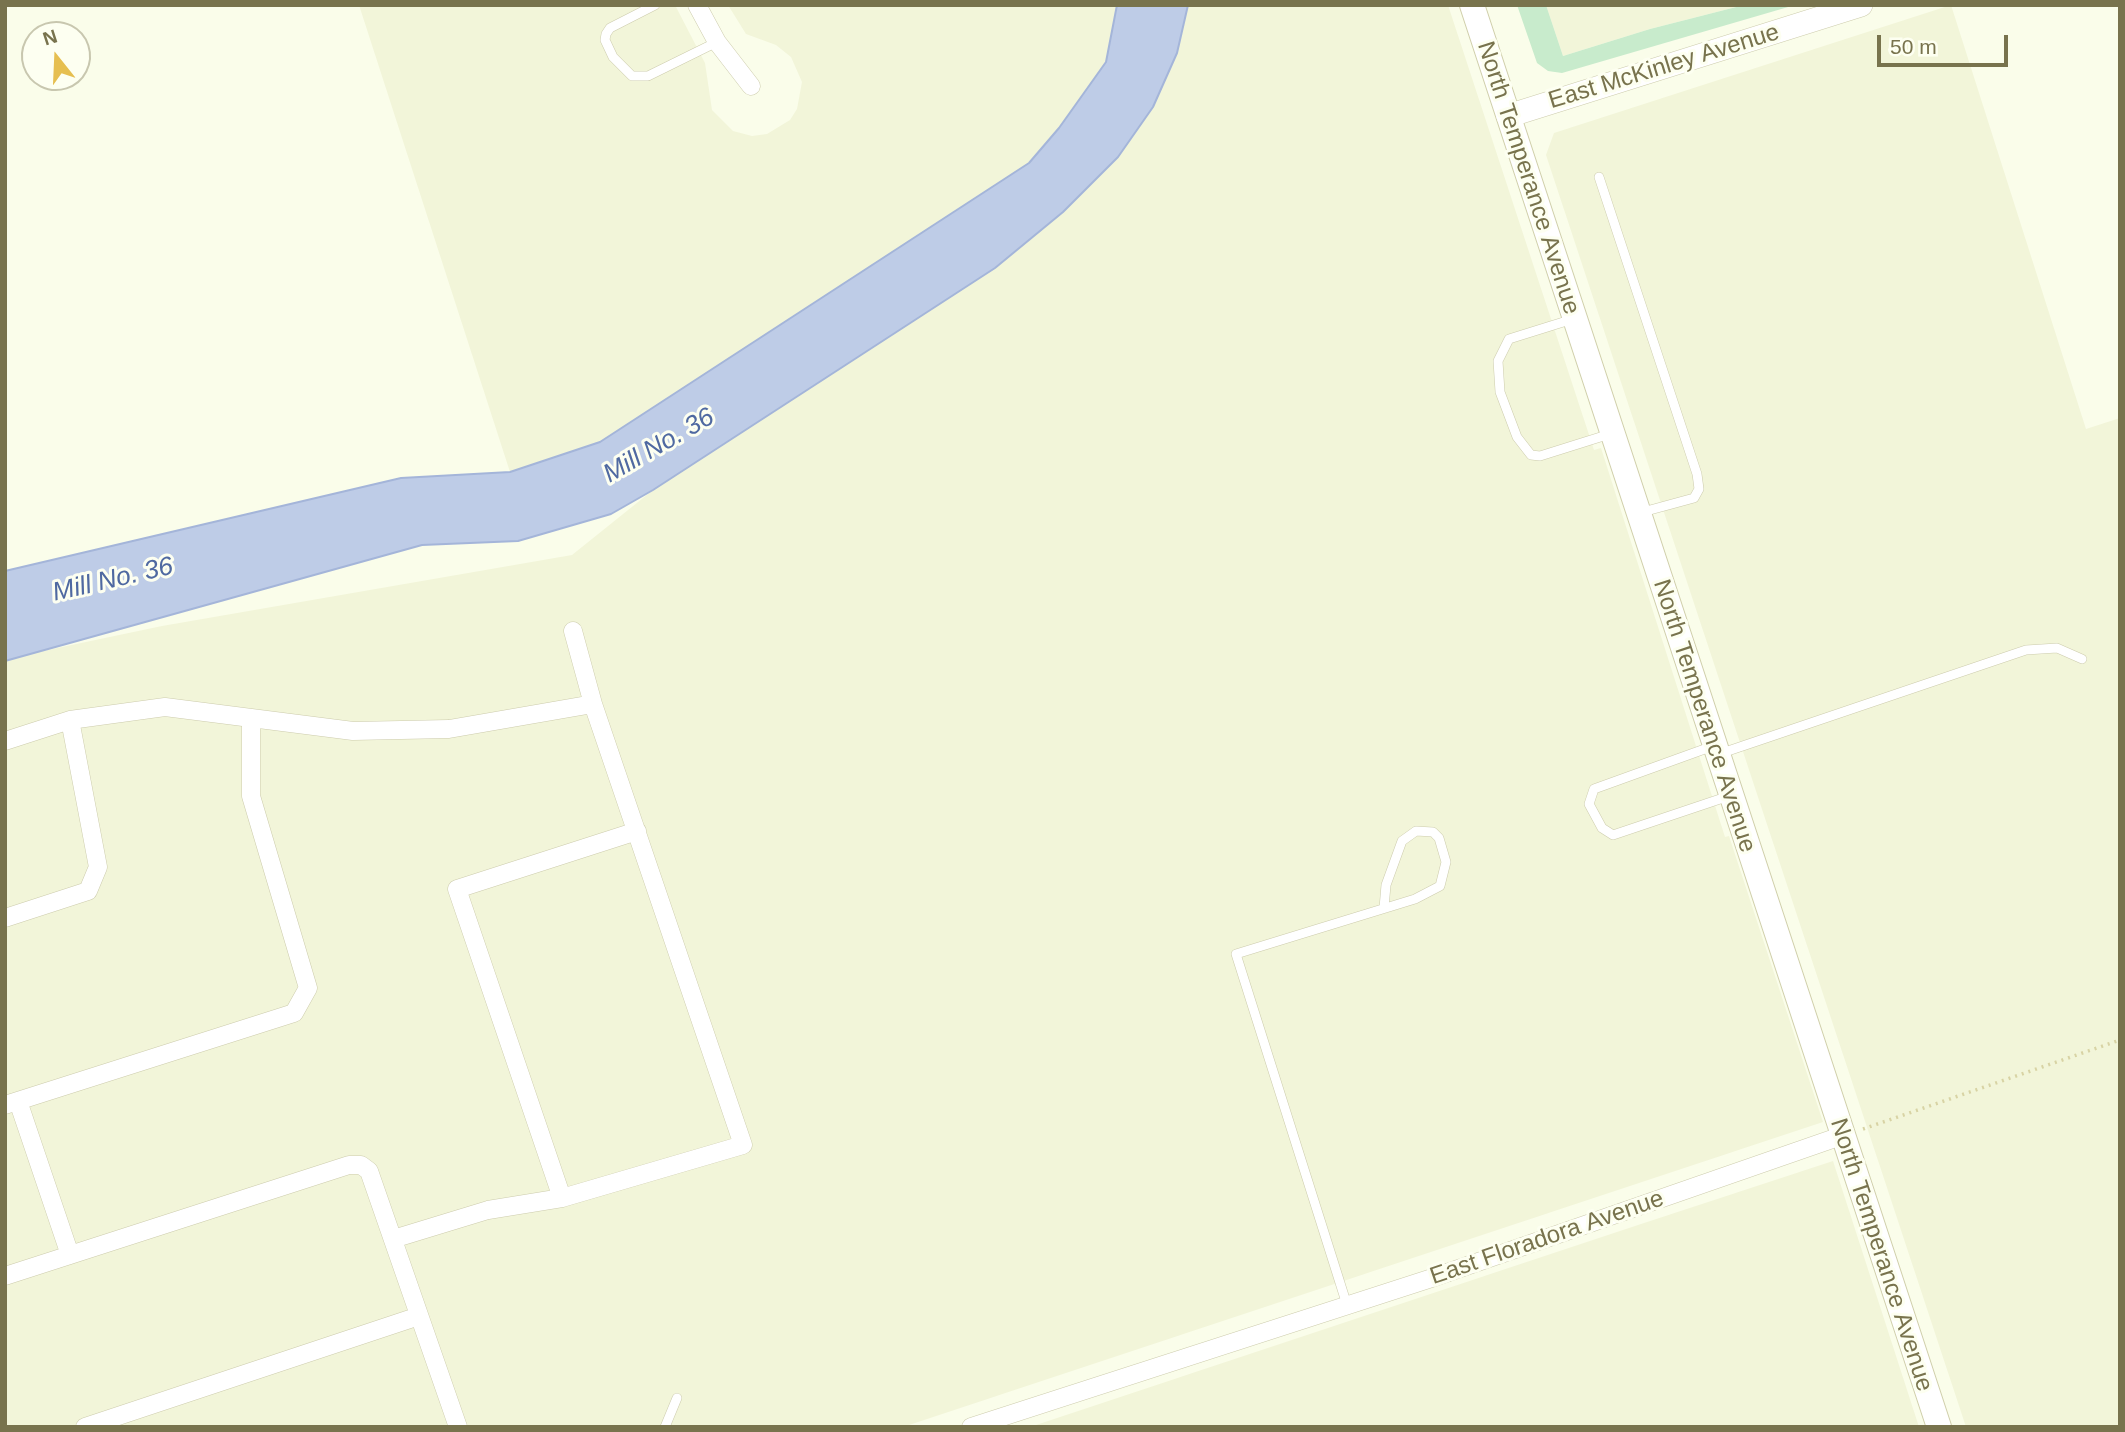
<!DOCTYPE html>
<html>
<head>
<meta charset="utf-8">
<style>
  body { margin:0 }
  #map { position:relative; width:2125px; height:1432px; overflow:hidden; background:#fafdea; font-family:Arial,sans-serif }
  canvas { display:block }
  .frame { position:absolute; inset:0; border:7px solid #78734d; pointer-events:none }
  .north { position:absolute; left:21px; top:21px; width:70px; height:70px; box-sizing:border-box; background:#fdfff1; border:2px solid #c8c7af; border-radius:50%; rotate:342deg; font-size:19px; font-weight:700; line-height:28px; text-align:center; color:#78734d }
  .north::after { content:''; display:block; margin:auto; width:24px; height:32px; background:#e6bf50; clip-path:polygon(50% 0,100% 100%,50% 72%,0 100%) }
  .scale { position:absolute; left:1877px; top:35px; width:131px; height:32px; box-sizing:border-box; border:4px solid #78734d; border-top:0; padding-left:9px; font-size:21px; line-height:24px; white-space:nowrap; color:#78734d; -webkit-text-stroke:5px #fdfff1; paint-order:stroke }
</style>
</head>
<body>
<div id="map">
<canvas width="2125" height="1432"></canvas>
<div class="frame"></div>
<div class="north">N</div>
<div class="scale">50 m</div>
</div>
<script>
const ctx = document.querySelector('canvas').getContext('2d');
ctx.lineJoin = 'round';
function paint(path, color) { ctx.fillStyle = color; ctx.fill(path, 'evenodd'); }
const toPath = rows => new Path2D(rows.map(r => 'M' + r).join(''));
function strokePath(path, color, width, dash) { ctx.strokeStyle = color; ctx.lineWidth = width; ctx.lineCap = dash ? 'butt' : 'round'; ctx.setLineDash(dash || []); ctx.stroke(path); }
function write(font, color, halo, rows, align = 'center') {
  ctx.font = font + ' Arial,sans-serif'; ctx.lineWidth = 6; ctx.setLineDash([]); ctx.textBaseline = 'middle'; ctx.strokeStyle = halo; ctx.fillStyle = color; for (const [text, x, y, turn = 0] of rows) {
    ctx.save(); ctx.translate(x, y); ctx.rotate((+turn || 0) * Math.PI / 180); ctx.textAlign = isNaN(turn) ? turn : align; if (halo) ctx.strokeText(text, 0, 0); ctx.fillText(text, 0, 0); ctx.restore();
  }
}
const residential = toPath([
  [359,5,675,5,705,63,712,110,733,131,752,136,767,134,790,120,797,109,802,82,791,57,776,45,746,34,728,5,1117,5,1106,62,1059,128,1029,163,600,442,510,472],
  [1188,5,1448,5,1594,450,1601,448,1725,837,1729,836,1823,1122,903,1427,5,1427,5,659,162,626,572,555,653,490,995,268,1177,53],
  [1546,5,1744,5,1650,29,1563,56],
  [1951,5,2086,429,2120,418,2120,1427,1966,1427,1546,155,1554,133],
  [1833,1161,1919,1427,1030,1427,1638,1225]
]);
const green = toPath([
  [1517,5,1546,5,1563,56,1650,29,1744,5,1795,5,1562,73,1548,71,1537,63]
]);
const water = toPath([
  [1117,5,1188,5,1177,53,1153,107,1118,157,1063,212,995,268,653,490,611,514,518,541,422,545,5,661,5,571,401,478,510,472,600,442,1029,163,1059,128,1106,62,1117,5]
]);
const path = toPath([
  [1863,1129,2120,1040]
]);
const service = toPath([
  [655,5,610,28,606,34,605,40,613,57,632,76,648,76,717,42],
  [1599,177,1697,474,1699,489,1694,498,1639,513],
  [1573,319,1509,339,1498,361,1500,392,1517,437,1531,455,1540,456,1610,434],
  [1713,746,1594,789,1589,804,1602,828,1613,835,1729,796],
  [1719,754,2026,650,2057,648,2082,659],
  [1347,1305,1236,954,1415,899,1440,886,1446,862,1439,838,1433,832,1416,831,1402,841,1386,885,1384,908],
  [665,1427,677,1398]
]);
const minor = toPath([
  [697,5,717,42,751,86],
  [5,741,70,720,165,707,353,731,449,729,593,704],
  [5,918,88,891,98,867,70,720],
  [18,1101,70,1255],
  [5,1105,294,1013,308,988,251,796,251,718],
  [562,1198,457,889,637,831],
  [393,1239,488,1210,562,1198,743,1145,593,704,573,631],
  [5,1276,349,1165,361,1165,369,1171,458,1427],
  [85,1427,419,1316],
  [971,1427,1432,1278,1841,1136]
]);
const tertiary = toPath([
  [1508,116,1861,5]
]);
const secondary = toPath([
  [1472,5,1939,1427]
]);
const streetNames = [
  ["East McKinley Avenue",1664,67,-17],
  ["North Temperance Avenue",1528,178,72],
  ["North Temperance Avenue",1704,716,72],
  ["East Floradora Avenue",1547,1238,-19],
  ["North Temperance Avenue",1881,1255,72]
];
const waterNames = [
  ["Mill No. 36",659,446,-30],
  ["Mill No. 36",113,580,-13]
];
paint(residential, '#f2f5d9');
paint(green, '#c8ebcc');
paint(water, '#becce7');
strokePath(water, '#a4b5d9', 2);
strokePath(service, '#cdccad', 10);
strokePath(minor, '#cdccad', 19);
strokePath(tertiary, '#cdccad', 24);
strokePath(secondary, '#d0cfab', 26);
strokePath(path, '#d8d3a4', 3.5, [2, 5]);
strokePath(service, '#fff', 9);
strokePath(minor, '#fff', 18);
strokePath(tertiary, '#fff', 23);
strokePath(secondary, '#fff', 24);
write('24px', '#78734d', '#fdfff1', streetNames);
write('italic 26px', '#4f69a1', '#fdfff1', waterNames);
</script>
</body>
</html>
